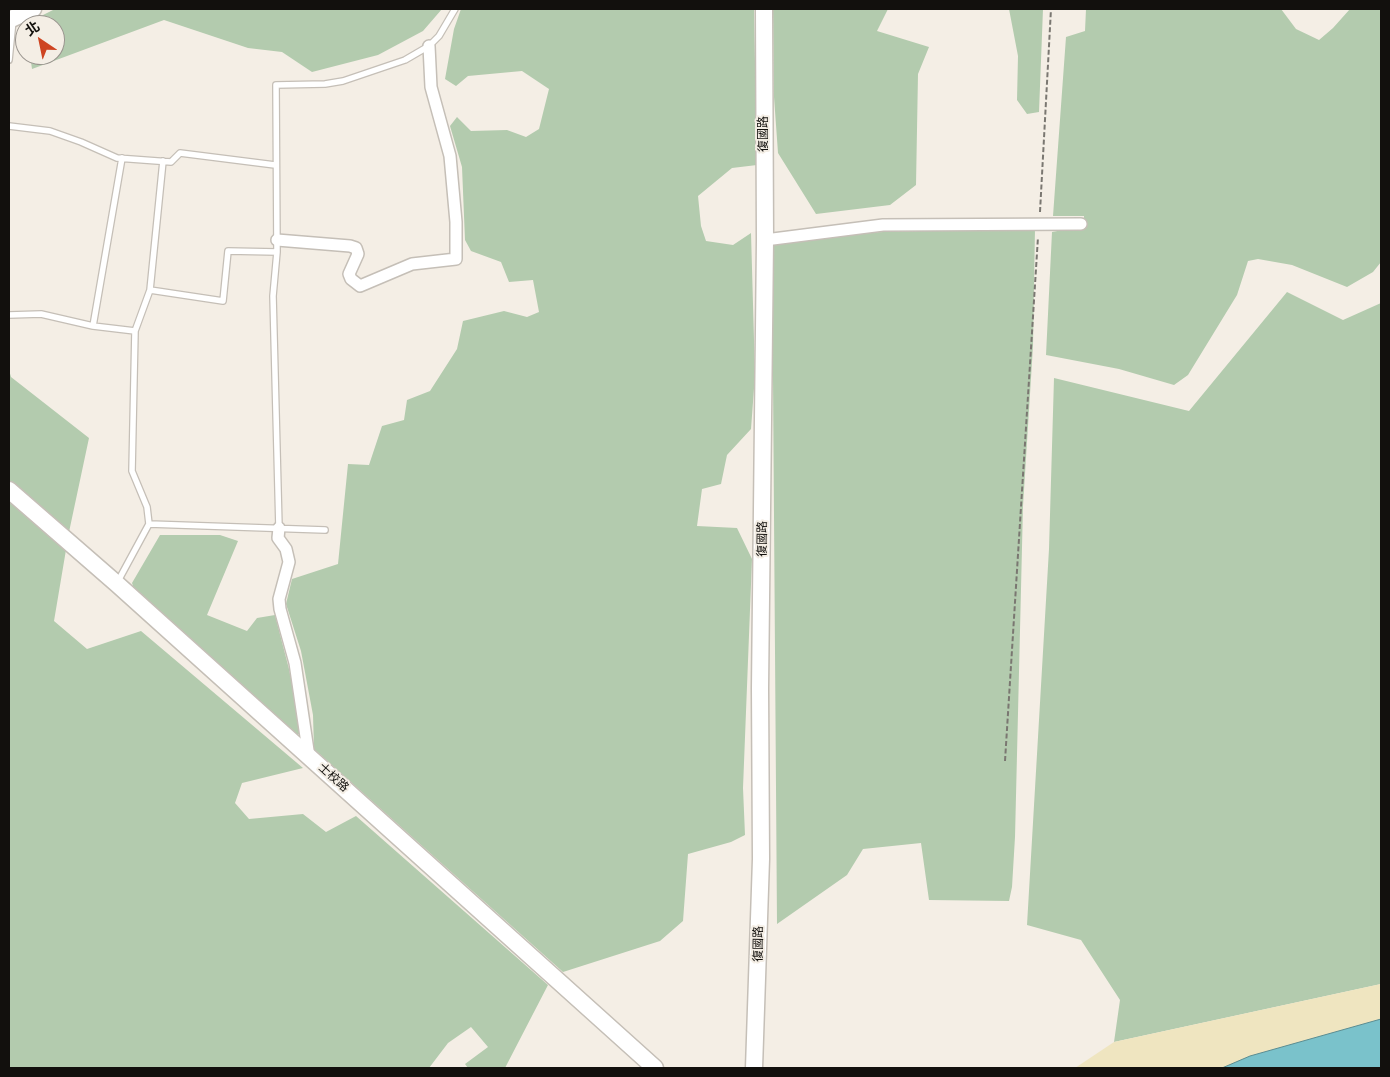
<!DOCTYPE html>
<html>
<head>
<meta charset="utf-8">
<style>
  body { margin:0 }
  #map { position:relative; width:1390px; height:1077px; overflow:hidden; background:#f4eee5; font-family:Poppins,"Noto Sans TC",sans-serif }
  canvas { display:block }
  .frame { position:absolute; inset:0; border:10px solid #12100d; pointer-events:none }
  .north { position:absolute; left:15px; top:15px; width:50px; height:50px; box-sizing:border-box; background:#f4eee5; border:1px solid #9a958f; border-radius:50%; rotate:326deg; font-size:14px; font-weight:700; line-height:20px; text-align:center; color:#12100d }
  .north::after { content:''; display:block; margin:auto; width:18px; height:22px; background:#ce4421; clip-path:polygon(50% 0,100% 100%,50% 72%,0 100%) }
</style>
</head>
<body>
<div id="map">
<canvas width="1390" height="1077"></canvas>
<div class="frame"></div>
<div class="north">北</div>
</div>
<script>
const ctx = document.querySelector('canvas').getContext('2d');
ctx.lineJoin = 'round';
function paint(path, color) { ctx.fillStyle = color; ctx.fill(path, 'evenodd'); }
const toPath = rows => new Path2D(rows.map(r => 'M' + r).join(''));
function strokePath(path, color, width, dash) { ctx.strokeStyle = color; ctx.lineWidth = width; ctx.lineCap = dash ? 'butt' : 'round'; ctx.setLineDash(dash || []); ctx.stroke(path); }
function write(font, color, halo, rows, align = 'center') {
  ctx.font = font + ' Poppins,"Noto Sans TC",sans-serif'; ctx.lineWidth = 4; ctx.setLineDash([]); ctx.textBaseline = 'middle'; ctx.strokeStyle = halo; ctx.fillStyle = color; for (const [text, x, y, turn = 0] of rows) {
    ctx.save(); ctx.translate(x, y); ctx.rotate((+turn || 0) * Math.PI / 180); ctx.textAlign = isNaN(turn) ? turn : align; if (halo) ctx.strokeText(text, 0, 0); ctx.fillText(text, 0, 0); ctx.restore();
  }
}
const green = toPath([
  [55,9,442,9,423,31,378,55,312,72,282,52,248,48,164,20,32,69,30,55,55,55,55,25,25,24],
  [461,9,754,9,757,165,732,168,698,196,701,226,706,241,733,245,751,233,755,375,751,429,727,455,721,484,702,489,697,526,737,528,752,559,743,788,745,835,731,842,688,854,683,921,660,941,563,972,314,749,313,715,301,651,286,604,292,579,338,564,348,464,369,465,382,426,404,420,407,400,430,391,457,349,463,321,504,311,527,317,539,312,533,280,509,282,501,262,471,251,465,240,462,167,450,126,457,117,471,131,507,130,526,137,539,129,549,89,522,71,468,76,456,86,445,79,454,29],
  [773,9,888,9,877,31,929,47,918,74,916,185,890,205,816,214,778,153,774,97],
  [1009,9,1043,9,1039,112,1027,114,1017,100,1018,56],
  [1086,9,1281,9,1296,29,1319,40,1333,28,1350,9,1381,9,1381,262,1373,272,1347,287,1292,265,1258,259,1248,261,1237,295,1188,375,1174,385,1119,369,1046,355,1052,232,1084,226,1084,216,1053,216,1066,37,1085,31],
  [1035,228,1033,346,1023,506,1015,837,1012,887,1009,901,929,900,921,843,863,849,847,875,777,924,772,243,845,233],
  [1287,292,1343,320,1381,303,1381,984,1114,1042,1120,1000,1081,940,1027,925,1049,549,1054,378,1189,411],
  [9,370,11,377,89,438,69,532,54,621,87,649,141,631,303,768,242,783,235,803,249,819,303,814,326,832,356,816,548,985,505,1068,468,1068,465,1064,488,1047,471,1027,448,1043,429,1068,9,1068],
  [160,535,220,535,238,541,207,615,247,631,257,618,275,615,289,669,302,733,296,735,136,594,132,583]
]);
const sand = toPath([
  [1381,984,1381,1068,1075,1068,1114,1042]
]);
const water = toPath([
  [1381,1019,1381,1068,1222,1068,1250,1056,1381,1019]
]);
const path = toPath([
  [1040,212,1051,9],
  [1005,761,1038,237]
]);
const lane = toPath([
  [9,60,13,20],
  [9,126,50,131,81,142,117,158,171,162,180,153,275,165],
  [150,290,163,161],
  [9,315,41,314,93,326],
  [135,331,150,290,223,301,228,251,277,252],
  [149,524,325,530],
  [279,528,273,296,277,252,276,85,325,84,343,81,405,60,429,46,439,36,455,9],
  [117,583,149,524,147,507,132,471,135,331,93,326,122,158]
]);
const street = toPath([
  [277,240,350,246,356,248,358,254,349,274,351,279,360,286,412,264,456,259,456,222,450,156,431,87,429,46],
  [765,240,883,225,1081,224],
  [279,528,278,538,286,549,289,562,279,599,280,609,295,663,309,757]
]);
const secondary = toPath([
  [9,20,33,9],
  [9,490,117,584,655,1068],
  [754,1068,761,859,760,688,765,240,764,9]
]);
const streetNames = [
  ["復國路",764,134,-90],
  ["復國路",763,539,-89],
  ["士校路",333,778,42],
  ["復國路",759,944,-89]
];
paint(green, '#b3cbae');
paint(sand, '#efe5c0');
paint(water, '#7ac2cb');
strokePath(water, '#5b8d92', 1);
strokePath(lane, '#c5bfb7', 8);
strokePath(street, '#c5bfb7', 14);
strokePath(secondary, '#c5bfb7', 19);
strokePath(path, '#7a7771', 2, [5, 2.5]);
strokePath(lane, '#fff', 5.5);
strokePath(street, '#fff', 11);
strokePath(secondary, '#fff', 16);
write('12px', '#12100d', '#f4eee5', streetNames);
</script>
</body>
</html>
